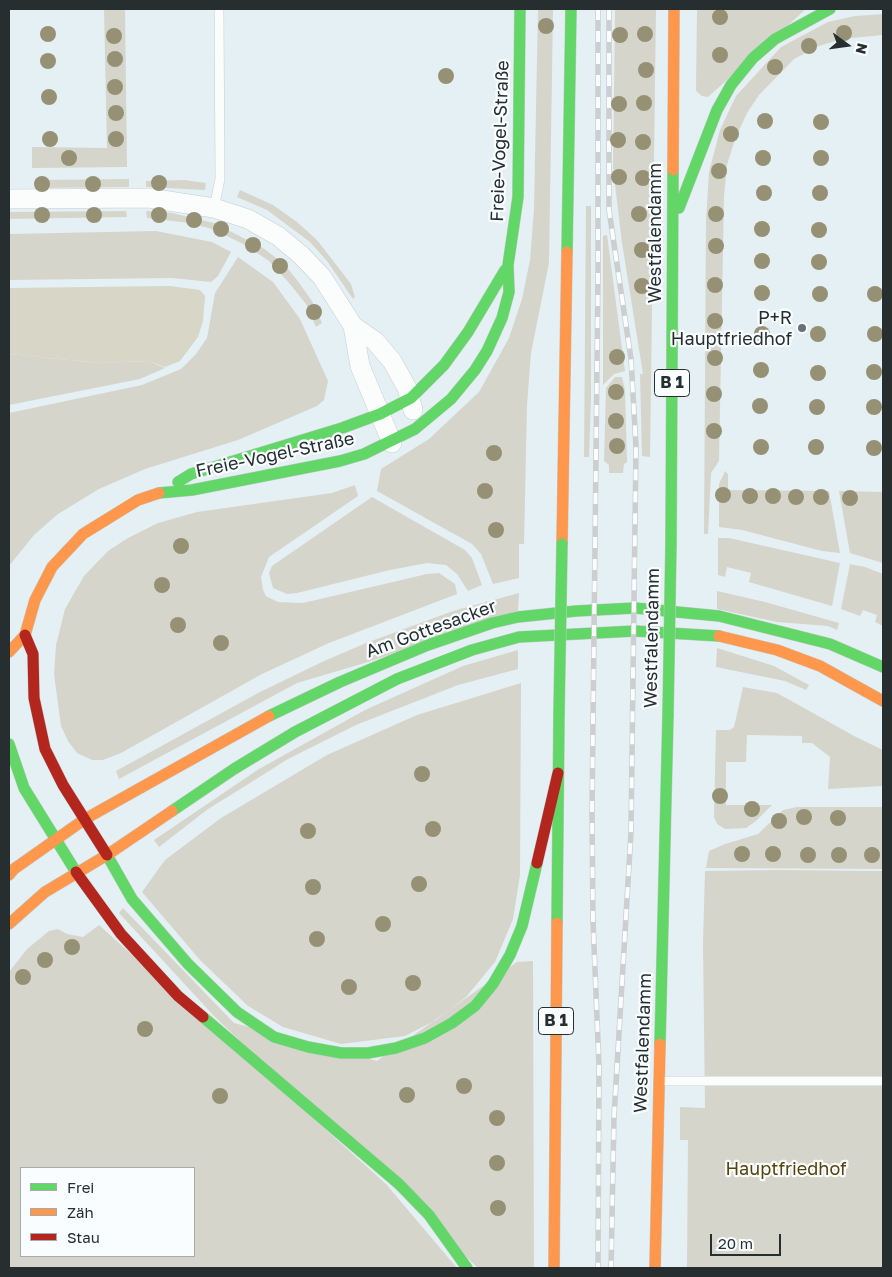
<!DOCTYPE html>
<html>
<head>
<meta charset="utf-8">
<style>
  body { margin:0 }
  #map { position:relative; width:892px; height:1277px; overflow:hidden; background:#e5f0f4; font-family:"Golos Text",sans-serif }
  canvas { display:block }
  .frame { position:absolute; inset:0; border:10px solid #262e30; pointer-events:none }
  .legend { position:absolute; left:20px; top:1167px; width:175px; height:90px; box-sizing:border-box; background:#f9fdff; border:1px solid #a5aaac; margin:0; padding:6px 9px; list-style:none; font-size:15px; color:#262e30 }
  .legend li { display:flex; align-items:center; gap:10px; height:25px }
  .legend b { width:25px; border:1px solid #a5aaac }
  .north { position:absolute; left:822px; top:20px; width:50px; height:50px; -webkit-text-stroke:4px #f9fdff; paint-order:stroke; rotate:104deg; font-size:14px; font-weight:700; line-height:20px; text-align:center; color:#262e30 }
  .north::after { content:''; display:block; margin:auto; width:18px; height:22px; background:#262e30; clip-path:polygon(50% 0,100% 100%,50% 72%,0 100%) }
  .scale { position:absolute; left:710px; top:1234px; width:71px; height:22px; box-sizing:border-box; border:2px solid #262e30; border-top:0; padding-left:6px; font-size:15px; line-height:18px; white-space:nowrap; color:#262e30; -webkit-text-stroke:4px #f9fdff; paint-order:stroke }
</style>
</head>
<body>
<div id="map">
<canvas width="892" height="1277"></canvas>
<div class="frame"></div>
<ul class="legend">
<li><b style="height:6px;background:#63d668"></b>Frei</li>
<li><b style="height:6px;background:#ff974d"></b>Zäh</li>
<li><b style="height:6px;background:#b3261e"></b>Stau</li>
</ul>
<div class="north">N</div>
<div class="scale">20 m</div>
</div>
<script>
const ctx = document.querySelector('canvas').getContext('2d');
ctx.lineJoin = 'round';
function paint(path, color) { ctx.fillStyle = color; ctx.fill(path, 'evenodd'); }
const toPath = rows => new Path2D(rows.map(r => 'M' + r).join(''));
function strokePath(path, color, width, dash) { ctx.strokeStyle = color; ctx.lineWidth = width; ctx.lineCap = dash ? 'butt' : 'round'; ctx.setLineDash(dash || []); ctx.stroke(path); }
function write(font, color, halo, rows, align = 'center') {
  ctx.font = font + ' "Golos Text",sans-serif'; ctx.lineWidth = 4.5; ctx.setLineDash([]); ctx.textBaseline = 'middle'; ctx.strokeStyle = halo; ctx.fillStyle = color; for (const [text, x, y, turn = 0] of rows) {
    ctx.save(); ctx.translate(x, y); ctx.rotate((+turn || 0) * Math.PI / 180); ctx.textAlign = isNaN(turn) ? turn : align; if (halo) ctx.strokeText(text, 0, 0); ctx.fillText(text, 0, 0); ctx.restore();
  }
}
const green = toPath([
  [104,9,125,9,127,167,32,168,32,147,107,148],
  [538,9,553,9,549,263,531,353,527,405,524,544,519,544,519,578,493,584,481,554,472,544,377,491,381,469,429,439,479,392,509,338,522,299,530,260,534,209],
  [615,9,656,9,650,457,642,456,640,374,643,374,622,243,613,168],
  [697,9,806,9,708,97,702,96,696,91],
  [883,14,883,35,842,39,819,46,794,59,759,95,747,113,735,139,727,165,724,196,719,461,711,473,708,534,704,534,706,222,709,172,720,130,736,96,781,47,828,22,855,16],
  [129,179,129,187,38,188,38,180],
  [184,180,206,183,205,190,146,187,146,181],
  [240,190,273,205,297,222,317,240,351,284,355,297,353,299,327,261,310,242,267,210,237,197],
  [586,206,591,206,591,398,589,457,584,457],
  [126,211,127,217,9,219,9,212],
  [146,211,172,213,214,223,263,248,283,263,297,280,312,301,322,323,316,327,306,304,290,284,269,261,245,245,215,230,190,223,147,218],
  [156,231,212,242,231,252,218,276,211,282,172,278,9,280,9,234],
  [607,235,625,371,614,374,603,385,603,236],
  [238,257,273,282,300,319,328,381,324,400,317,406,238,440,145,469,99,489,58,514,34,535,9,566,9,413,142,385,181,369,196,354,207,338,215,293],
  [9,354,99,363,148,361,165,368,140,379,9,405],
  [615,377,622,377,625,390,627,462,624,464,623,473,609,473,609,465,604,461,606,388],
  [725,471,728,474,728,490,829,491,840,553,822,551,742,530,719,527,719,484],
  [355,485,358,496,269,557,261,577,263,590,266,596,278,602,303,603,427,574,439,573,455,584,457,594,329,643,262,674,121,753,103,760,92,760,77,753,68,741,61,726,54,674,56,645,65,609,84,576,108,551,128,538,158,523,197,512,332,493],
  [839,491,883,492,883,563,850,553],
  [372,497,465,550,472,558,482,585,468,591,457,574,446,565,427,563,390,570,297,593,287,594,273,588,269,573,272,566],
  [718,538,729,538,840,563,832,606,749,582,751,573,727,567,725,577,718,575],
  [850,564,865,567,883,574,883,626,875,622,877,615,863,610,860,616,841,609],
  [717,591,765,602,839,623,837,630,828,626,777,622,717,609],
  [519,593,518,611,368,662,297,683,119,779,116,771,260,692,322,662,366,643,453,611],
  [717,648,774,666,809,685,806,690,785,681,716,667],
  [518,650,518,669,458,685,356,725,288,759,250,783,208,809,159,847,154,840,259,769,365,710,463,666],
  [521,683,520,875,513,919,495,962,466,997,436,1020,405,1036,341,1044,283,1027,248,1006,200,960,142,892,165,860,221,818,327,755,417,715],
  [743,687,777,693,856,737,883,750,883,786,828,789,830,757,812,743,802,743,802,736,747,735,746,762,726,762,726,805,772,805,756,821,746,828,725,829,717,824,714,817,716,730,730,730,734,727],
  [797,807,883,807,883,869,706,868,709,851,725,844,758,834,783,810],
  [778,870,883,871,883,1268,687,1268,688,1140,680,1140,680,1107,705,1108,703,944,705,871],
  [123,908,234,1023,377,1061,517,962,533,961,534,1268,478,1268,215,1017,119,913],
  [99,925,386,1184,457,1268,9,1268,9,972,27,949,49,931,58,929,67,934,83,937],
  [21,1168,194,1168,194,1256,21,1256]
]);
const forest = toPath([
  [170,286,200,290,205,296,203,321,198,337,180,361,165,367,148,361,99,363,9,354,9,288]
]);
const lane = toPath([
  [214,208,220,179,219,9],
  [663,1081,883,1081]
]);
const street = toPath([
  [9,199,149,198,214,208,248,219,278,236,301,255,322,277,353,326,375,341,392,361,407,388,413,410],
  [353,326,360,366,392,443]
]);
const fast = toPath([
  [679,208,717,110,731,85,753,58,775,39,830,9],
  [567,252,571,9],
  [178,482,191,474,342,428,380,414,411,398,444,365,468,332,505,270],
  [159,493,192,490,340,461,364,454,415,429,451,399,475,370,487,351,502,318,509,292,508,265,518,197,520,9],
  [671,543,673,170],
  [269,716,340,682,428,645,492,623,518,617,576,611,635,608,719,616,830,644,883,667],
  [9,744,24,788,76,872],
  [172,811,234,769,295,732,397,679,472,650,519,637,635,631,719,636],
  [107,855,132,899,188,964,237,1012,274,1037,308,1047,341,1053,368,1053,396,1048,425,1038,452,1023,475,1006,493,984,510,955,522,926,537,863],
  [557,923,559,714],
  [203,1017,399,1184,429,1215,467,1268],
  [660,1044,668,715]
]);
const slow = toPath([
  [673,170,674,9],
  [562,544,567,252],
  [719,636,777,650,820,666,883,701],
  [9,652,25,635,35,600,52,567,83,534,138,500,159,493],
  [9,875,14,869,85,819,269,716],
  [9,924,45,892,107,855,172,811],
  [554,1268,557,923],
  [655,1268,660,1044]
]);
const jam = toPath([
  [25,635,33,654,34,698,45,749,63,785,107,855],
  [537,863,558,773],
  [76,872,121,934,178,996,203,1017]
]);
const rail = toPath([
  [598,9,598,275,592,813,593,921,599,1066,598,1268],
  [609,9,609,210,631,359,636,447,631,832,614,1117,611,1268]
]);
const fastBridge = toPath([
  [559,714,562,544],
  [668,715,671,543]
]);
const trees = [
  [720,17],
  [546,26],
  [844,33],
  [48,34],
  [645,34],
  [620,35],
  [114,36],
  [809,46],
  [720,55],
  [115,59],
  [48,61],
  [775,67],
  [646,70],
  [446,76],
  [115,87],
  [49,97],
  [644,103],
  [619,104],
  [116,113],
  [765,121],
  [821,122],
  [731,134],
  [50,139],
  [116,139],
  [618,140],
  [643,142],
  [69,158],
  [763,158],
  [821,158],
  [719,171],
  [619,177],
  [643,178],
  [159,183],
  [42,184],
  [93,184],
  [764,193],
  [820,193],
  [639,214],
  [716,214],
  [42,215],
  [94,215],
  [159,215],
  [194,220],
  [221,229],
  [762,229],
  [819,230],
  [253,245],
  [716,246],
  [642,250],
  [762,261],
  [819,262],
  [280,266],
  [715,285],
  [642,286],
  [762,293],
  [820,294],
  [875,294],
  [314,312],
  [715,321],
  [762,334],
  [818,334],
  [875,334],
  [617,357],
  [715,358],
  [761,370],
  [874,372],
  [818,373],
  [616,392],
  [714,394],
  [760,406],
  [817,407],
  [874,407],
  [616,421],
  [714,431],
  [617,446],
  [761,447],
  [816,447],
  [874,448],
  [494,453],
  [485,491],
  [723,495],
  [750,496],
  [773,496],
  [796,497],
  [821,497],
  [850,498],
  [496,530],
  [181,546],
  [162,585],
  [178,625],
  [221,643],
  [422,774],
  [720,796],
  [752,809],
  [804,817],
  [838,818],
  [779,821],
  [433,829],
  [308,831],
  [742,854],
  [773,854],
  [808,855],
  [839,855],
  [872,855],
  [419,884],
  [313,887],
  [383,924],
  [317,939],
  [72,947],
  [45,960],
  [23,977],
  [413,983],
  [349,987],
  [145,1029],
  [464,1086],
  [407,1095],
  [220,1096],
  [497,1118],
  [497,1163],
  [498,1208]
];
const markers = [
  [802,328,5,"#697275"]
];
const shields = [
  [672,383,35],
  [556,1021,35]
];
const shieldNames = [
  ["B 1",672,383],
  ["B 1",556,1021]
];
const streetNames = [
  ["Freie-Vogel-Straße",500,141,-88],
  ["Westfalendamm",655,233,-90],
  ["Freie-Vogel-Straße",275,455,-12],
  ["Am Gottesacker",431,629,-20],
  ["Westfalendamm",652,638,-89],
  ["Westfalendamm",643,1043,-88]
];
const poiNames = [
  ["P+R",792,318],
  ["Hauptfriedhof",792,339]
];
const parkNames = [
  ["Hauptfriedhof",786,1169]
];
paint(green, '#d5d5cb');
paint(forest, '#d7d6c7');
strokePath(lane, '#c5cdd0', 10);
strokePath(street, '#c5cdd0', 20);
strokePath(fast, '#c5cdd0', 12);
strokePath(slow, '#c5cdd0', 12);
strokePath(jam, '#c5cdd0', 12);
strokePath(lane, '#fbfdfd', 9);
strokePath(street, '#fbfdfd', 19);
strokePath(fast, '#63d668', 11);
strokePath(slow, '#ff974d', 11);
strokePath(jam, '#b3261e', 11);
strokePath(rail, '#cccecf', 5.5);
strokePath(rail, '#f9fdff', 4, [11]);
strokePath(fastBridge, '#c5cdd0', 12, []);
strokePath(fastBridge, '#63d668', 11);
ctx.fillStyle = '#969174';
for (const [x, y] of trees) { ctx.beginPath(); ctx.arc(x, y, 8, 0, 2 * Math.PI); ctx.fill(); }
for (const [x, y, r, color] of markers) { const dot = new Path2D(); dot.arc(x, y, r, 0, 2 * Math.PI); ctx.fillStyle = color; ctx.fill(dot); strokePath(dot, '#f9fdff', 2); }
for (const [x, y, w] of shields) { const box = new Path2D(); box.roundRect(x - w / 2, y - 13.5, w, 27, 4); ctx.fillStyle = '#f9fdff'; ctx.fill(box); strokePath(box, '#262e30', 1); }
write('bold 16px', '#262e30', null, shieldNames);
write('18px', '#262e30', '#f9fdff', streetNames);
write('18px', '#262e30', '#f9fdff', poiNames, 'right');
write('18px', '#55430c', '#f9fdff', parkNames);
</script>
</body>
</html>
